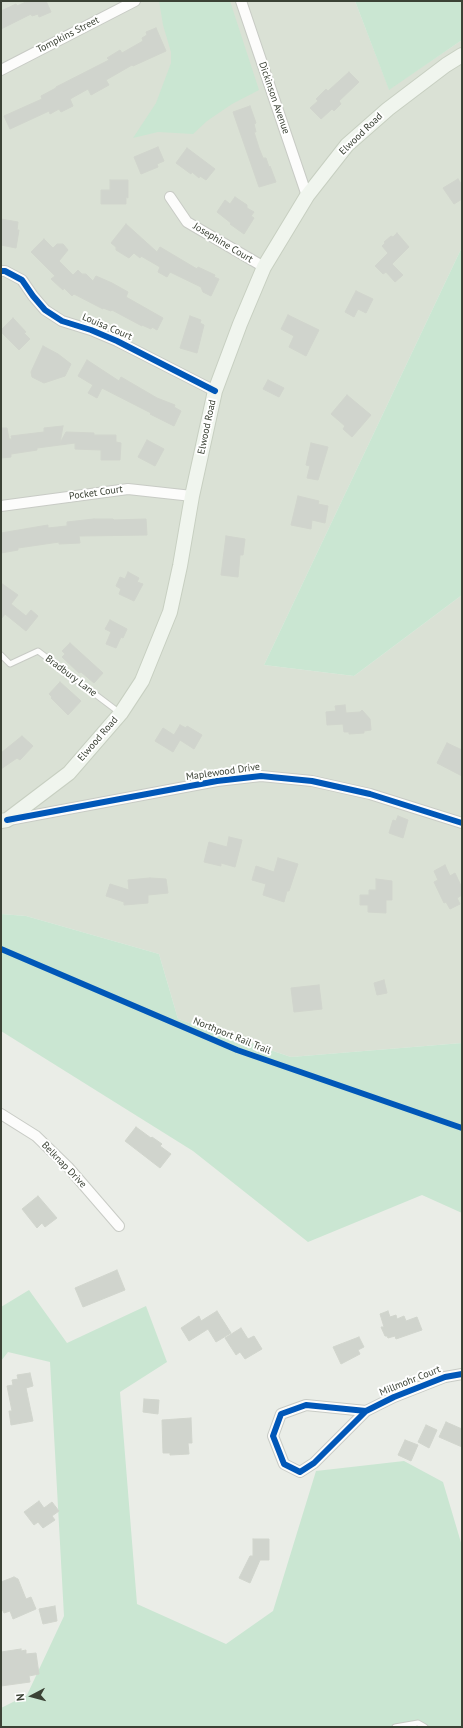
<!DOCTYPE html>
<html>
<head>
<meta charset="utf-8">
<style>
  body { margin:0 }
  #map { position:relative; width:463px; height:1728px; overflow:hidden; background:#eaede7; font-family:"PT Sans",sans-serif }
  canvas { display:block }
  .frame { position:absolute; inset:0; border:2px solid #3b4235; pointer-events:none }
  .north { position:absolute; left:12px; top:1676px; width:40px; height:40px; -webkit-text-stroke:3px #fff; paint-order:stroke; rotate:264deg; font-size:11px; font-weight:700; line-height:16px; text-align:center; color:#3b4235 }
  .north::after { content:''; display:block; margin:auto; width:14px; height:18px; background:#3b4235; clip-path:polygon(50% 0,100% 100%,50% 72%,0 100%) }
</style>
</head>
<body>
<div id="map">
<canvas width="463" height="1728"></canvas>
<div class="frame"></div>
<div class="north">N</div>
</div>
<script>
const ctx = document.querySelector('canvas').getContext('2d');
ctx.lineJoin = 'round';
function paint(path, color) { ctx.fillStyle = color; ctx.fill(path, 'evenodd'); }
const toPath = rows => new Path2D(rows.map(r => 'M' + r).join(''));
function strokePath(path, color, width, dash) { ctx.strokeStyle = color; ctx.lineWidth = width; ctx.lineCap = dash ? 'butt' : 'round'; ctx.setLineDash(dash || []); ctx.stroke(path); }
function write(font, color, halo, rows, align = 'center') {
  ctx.font = font + ' "PT Sans",sans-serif'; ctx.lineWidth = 4; ctx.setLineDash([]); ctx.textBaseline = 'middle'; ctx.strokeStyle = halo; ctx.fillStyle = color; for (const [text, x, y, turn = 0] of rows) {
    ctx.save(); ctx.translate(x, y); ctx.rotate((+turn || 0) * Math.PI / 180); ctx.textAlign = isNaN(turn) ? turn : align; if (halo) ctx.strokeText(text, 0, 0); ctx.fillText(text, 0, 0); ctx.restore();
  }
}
const residential = toPath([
  [1,1,355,1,389,89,462,40,462,247,264,665,354,676,462,595,462,1043,291,1057,178,1019,159,954,26,916,1,914]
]);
const green = toPath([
  [159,1,230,1,259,90,232,104,207,121,193,134,158,132,133,138,156,103,171,63,171,52,163,25],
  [355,1,462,1,462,40,389,90],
  [462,247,462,595,354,676,264,665],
  [1,914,26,916,159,954,178,1019,291,1057,462,1043,462,1213,422,1195,308,1242,193,1151,1,1031],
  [29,1290,67,1343,146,1306,167,1362,120,1392,137,1604,226,1644,273,1611,316,1471,404,1461,443,1482,462,1546,462,1727,1,1727,1,1708,27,1695,64,1616,50,1362,8,1352,1,1361,1,1307]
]);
const building = toPath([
  [28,1,46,1,51,12,39,17,38,14,32,16,31,14,1,29,1,11,16,4,17,6,28,1],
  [156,28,166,51,133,66,132,65,106,80,109,85,91,95,88,89,70,99,73,106,61,112,59,109,50,114,49,111,10,129,4,116,42,99,41,96,56,88,56,87,109,60,107,58,120,50,122,53,143,41,142,38,147,35,146,32,156,28],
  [349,72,359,82,339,101,341,104,334,111,332,109,321,119,310,108,318,101,316,99,326,89,328,91,349,72],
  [250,106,256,123,254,124,256,132,254,132,259,148,263,158,266,158,269,167,270,166,276,182,259,187,233,112,250,106],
  [158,147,164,161,157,164,158,167,141,174,134,157,158,147],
  [187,148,215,169,206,180,200,176,199,178,192,172,191,174,176,163,187,148],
  [458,179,462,185,462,199,454,204,443,188,458,179],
  [110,180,128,180,128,198,126,197,126,204,101,204,101,190,110,190,110,180],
  [235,197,247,205,247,208,254,212,251,216,254,218,244,234,230,224,231,223,217,212,225,200,230,204,235,197],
  [1,219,18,222,17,230,19,230,16,248,1,245,1,219],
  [126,224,157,252,160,247,197,269,198,267,215,275,214,277,219,279,211,296,203,292,201,287,170,272,167,277,158,272,160,267,141,256,140,258,134,253,129,258,116,250,116,247,111,243,126,224],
  [397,233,409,247,392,264,403,275,395,282,386,272,383,274,375,266,388,253,382,246,385,243,384,242,391,236,393,237,397,233],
  [44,239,53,248,57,244,63,244,68,250,59,261,73,275,78,270,82,274,86,274,93,281,96,276,112,283,128,292,126,297,163,318,157,330,152,327,151,329,142,325,142,326,112,310,111,311,103,308,103,309,74,294,72,296,64,288,63,290,51,279,55,276,31,252,44,239],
  [356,291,373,299,366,313,358,309,354,317,345,312,356,291],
  [288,315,319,330,306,356,289,347,294,336,281,329,288,315],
  [190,316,201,320,200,323,204,325,197,353,180,348,190,316],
  [13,318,26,332,24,333,30,339,19,350,1,332,1,330,13,318],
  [43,346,58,354,71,364,65,376,44,383,32,377,31,372,43,346],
  [87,360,119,381,121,377,157,398,175,405,174,407,181,411,174,426,150,414,151,413,102,388,97,398,88,393,93,385,78,376,87,360],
  [268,380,284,388,279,397,263,389,268,380],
  [347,395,371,415,352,437,343,429,345,426,331,414,347,395],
  [63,426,60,443,66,432,94,433,94,435,116,435,116,442,121,443,120,460,101,460,101,450,75,449,75,443,37,448,37,450,11,454,11,457,1,458,1,428,7,428,9,439,12,439,11,436,44,432,44,428,63,426],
  [147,440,164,449,155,466,138,457,147,440],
  [311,443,328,447,318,480,307,478,310,466,306,465,311,443],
  [298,496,319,501,318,504,328,506,325,523,312,520,311,529,291,525,298,496],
  [94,519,113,519,114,520,146,519,147,535,79,536,80,543,59,544,59,542,18,548,18,550,1,553,1,533,48,525,48,528,67,526,67,522,94,519],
  [226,536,245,539,243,555,240,555,238,577,221,575,226,536],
  [128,572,139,578,137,582,143,584,134,601,119,594,121,589,116,586,120,577,125,579,128,572],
  [1,583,18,595,11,604,26,616,31,610,38,616,26,631,5,614,1,619,1,583],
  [110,620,127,629,123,638,121,637,116,648,106,644,111,632,105,629,110,620],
  [70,643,103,673,94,683,81,672,79,673,62,657,65,654,62,651,70,643],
  [60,682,81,701,68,715,51,698,52,697,49,694,60,682],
  [345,705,346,713,360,712,362,710,370,719,371,730,364,731,364,733,349,734,349,732,344,732,343,724,327,725,326,712,336,711,335,706,345,705],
  [180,725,186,728,187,726,202,735,194,749,180,740,173,752,155,741,163,728,174,735,180,725],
  [22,736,33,746,20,760,17,758,1,769,1,753,22,736],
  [447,743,462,750,462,776,437,763,447,743],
  [398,816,408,820,403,838,389,833,393,820,396,821,398,816],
  [229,837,242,840,235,867,221,863,221,866,204,862,209,842,227,847,229,837],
  [278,858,298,864,289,891,287,891,284,902,263,895,266,884,252,880,256,866,274,872,278,858],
  [445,865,450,876,455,873,462,888,462,895,457,898,460,904,450,909,446,902,444,903,434,882,438,880,434,871,445,865],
  [150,878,166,879,168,893,148,895,148,903,124,905,124,902,106,896,110,884,129,890,128,880,150,878],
  [376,879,392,881,392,900,386,900,386,913,368,912,368,905,360,905,360,895,369,895,369,890,376,890,376,879],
  [384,980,387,993,377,995,374,983,384,980],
  [319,985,322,1009,294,1012,291,988,319,985],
  [136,1127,151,1138,152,1137,162,1144,160,1146,171,1154,160,1168,125,1141,136,1127],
  [38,1196,57,1218,45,1227,42,1223,37,1228,22,1209,38,1196],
  [117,1270,125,1290,83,1307,75,1288,117,1270],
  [217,1311,231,1333,216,1342,208,1329,189,1341,181,1328,199,1316,201,1321,217,1311],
  [388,1311,390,1317,396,1315,397,1319,404,1316,406,1321,417,1317,422,1330,396,1339,395,1336,388,1338,387,1336,385,1336,381,1327,384,1327,380,1314,388,1311],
  [241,1328,248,1339,254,1336,262,1349,245,1359,240,1352,236,1355,225,1338,241,1328],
  [359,1337,364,1347,358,1350,360,1354,341,1364,333,1347,359,1337],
  [30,1373,33,1386,26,1388,33,1421,11,1425,9,1411,12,1411,7,1386,13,1385,12,1380,18,1379,17,1375,30,1373],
  [144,1399,159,1400,158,1414,143,1412,144,1399],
  [191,1418,192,1443,188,1443,189,1454,170,1455,170,1453,163,1453,162,1420,191,1418],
  [446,1422,462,1429,462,1447,439,1437,446,1422],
  [426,1425,437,1430,429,1448,418,1442,426,1425],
  [405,1440,418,1445,411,1461,398,1455,405,1440],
  [39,1501,44,1508,52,1502,59,1511,52,1516,55,1520,43,1528,38,1522,34,1525,24,1512,39,1501],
  [253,1539,269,1539,269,1560,260,1560,250,1583,239,1578,250,1556,253,1556,253,1539],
  [14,1577,18,1579,26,1599,31,1597,36,1609,13,1619,10,1611,4,1613,1,1607,1,1582,14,1577],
  [55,1606,57,1621,43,1624,39,1609,55,1606],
  [21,1649,21,1651,26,1650,26,1654,36,1653,39,1674,29,1676,30,1682,1,1686,1,1652,21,1649]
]);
const service = toPath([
  [1,655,10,664,38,651,120,713],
  [395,1727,418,1723,425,1727]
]);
const minor = toPath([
  [241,1,307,196],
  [1,70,135,1],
  [170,197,187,222,264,267],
  [1,271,5,271,22,280,33,296,45,310,62,321,91,330,117,341,215,391],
  [1,506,128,489,192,496],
  [9,820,217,781,261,776,312,781,370,794,462,823],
  [1,1114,36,1136,68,1167,119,1226],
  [366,1411,306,1405,281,1414,273,1436,284,1464,300,1472,314,1463,366,1411,394,1397,445,1377,462,1374]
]);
const secondary = toPath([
  [1,821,7,820,69,773,121,713,142,681,170,612,180,566,192,496,215,391,240,324,264,267,307,196,347,145,388,109,446,65,462,55]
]);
const cycleway = toPath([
  [1,271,5,271,22,280,33,296,45,310,62,321,91,330,117,341,215,391],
  [7,820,217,781,261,776,312,781,370,794,462,823],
  [1,949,237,1050,462,1128],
  [366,1411,306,1405,281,1414,273,1436,284,1464,300,1472,314,1463,366,1411,394,1397,445,1377,462,1374]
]);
const streetNames = [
  ["Tompkins Street",68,35,-27],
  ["Dickinson Avenue",274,98,71],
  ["Elwood Road",361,134,-44],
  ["Josephine Court",223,243,31],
  ["Louisa Court",107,327,23],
  ["Elwood Road",207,427,-78],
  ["Pocket Court",96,493,-8],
  ["Bradbury Lane",71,676,37],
  ["Elwood Road",98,739,-49],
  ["Maplewood Drive",223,772,-8],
  ["Northport Rail Trail",232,1036,22],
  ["Belknap Drive",64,1165,46],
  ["Millmohr Court",410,1381,-22]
];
paint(residential, '#dae1d5');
paint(green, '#cae6d2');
paint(building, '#d0d4cd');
strokePath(building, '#d1d5cd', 1);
strokePath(service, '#c8cbc5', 7);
strokePath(minor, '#c8cbc5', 12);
strokePath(secondary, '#c7cfc1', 16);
strokePath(service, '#fcfcfb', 5);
strokePath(minor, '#fcfcfb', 10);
strokePath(secondary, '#f0f5ee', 14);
strokePath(cycleway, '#0057b8', 6);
write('10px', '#3b4235', '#fff', streetNames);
</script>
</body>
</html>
